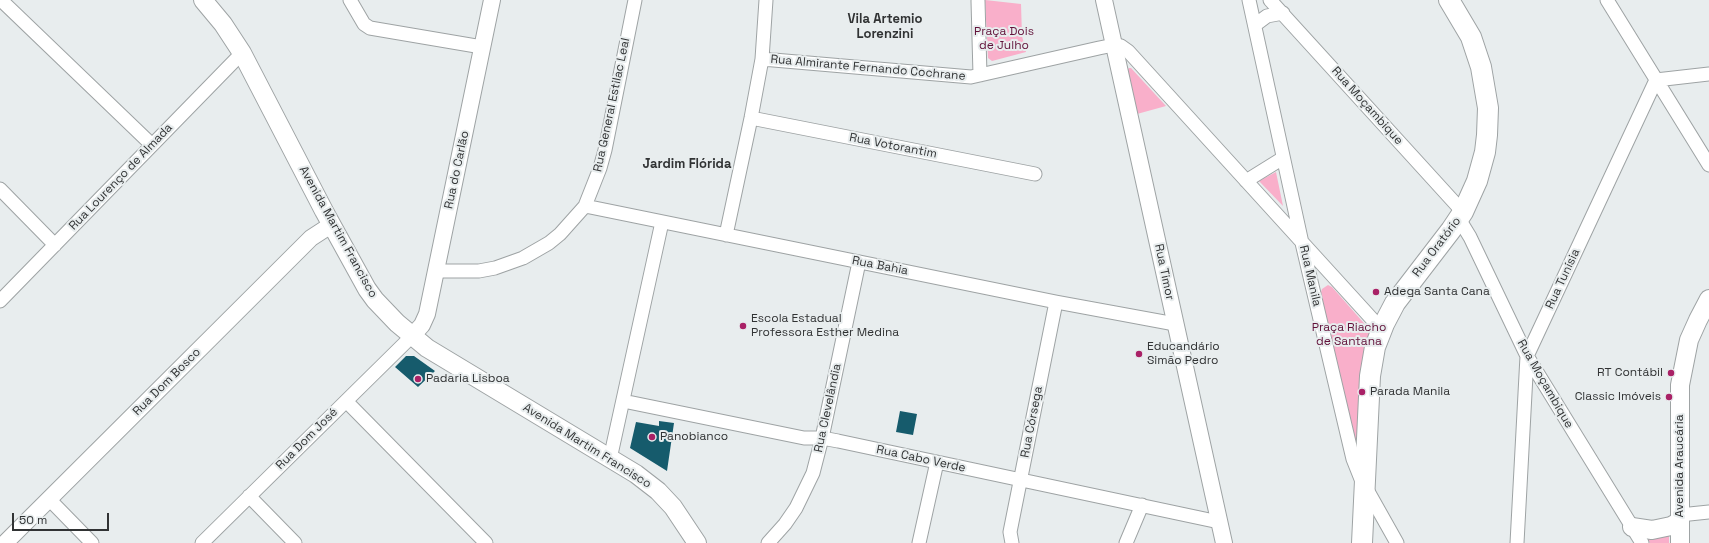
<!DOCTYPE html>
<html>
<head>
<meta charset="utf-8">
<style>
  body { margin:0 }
  #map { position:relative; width:1709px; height:543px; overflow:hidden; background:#e8edee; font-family:"Space Grotesk",sans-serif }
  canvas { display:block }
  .scale { position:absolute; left:12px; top:513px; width:97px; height:18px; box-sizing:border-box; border:2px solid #313334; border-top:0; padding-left:5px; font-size:12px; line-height:14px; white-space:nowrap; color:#313334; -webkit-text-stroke:3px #e8edee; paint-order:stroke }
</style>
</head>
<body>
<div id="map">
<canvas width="1709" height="543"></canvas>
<div class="scale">50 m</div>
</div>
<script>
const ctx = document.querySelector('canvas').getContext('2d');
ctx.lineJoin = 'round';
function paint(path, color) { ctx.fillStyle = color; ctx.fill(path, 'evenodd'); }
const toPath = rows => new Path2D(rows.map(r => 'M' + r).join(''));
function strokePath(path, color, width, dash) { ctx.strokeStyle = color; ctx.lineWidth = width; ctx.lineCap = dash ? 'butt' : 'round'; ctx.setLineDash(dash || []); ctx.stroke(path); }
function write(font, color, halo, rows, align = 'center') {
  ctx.font = font + ' "Space Grotesk",sans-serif'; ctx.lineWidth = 4; ctx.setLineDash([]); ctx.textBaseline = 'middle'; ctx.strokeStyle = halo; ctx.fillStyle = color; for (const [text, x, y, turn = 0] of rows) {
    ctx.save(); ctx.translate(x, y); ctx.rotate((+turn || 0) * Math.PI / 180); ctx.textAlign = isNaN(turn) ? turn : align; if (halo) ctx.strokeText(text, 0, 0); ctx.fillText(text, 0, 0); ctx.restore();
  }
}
const green = toPath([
  [985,0,1021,4,1022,36,1026,52,992,61,988,58],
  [1129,68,1131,68,1166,106,1137,114,1127,70],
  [1276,172,1283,206,1259,181],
  [1328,285,1332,287,1370,330,1361,370,1358,438,1354,440,1351,436,1321,292,1322,289],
  [1669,535,1669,543,1650,543,1647,538]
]);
const building = toPath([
  [406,356,414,356,435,371,418,387,395,367],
  [900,411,917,414,913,435,896,432],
  [659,421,674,423,667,471,630,448,636,422,659,426]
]);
const minor = toPath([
  [1,0,152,145],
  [350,0,364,24,370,28,482,47],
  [1249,0,1302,243,1353,459,1361,479,1397,543],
  [1270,0,1463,212],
  [1607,0,1709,165],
  [978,1,980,75],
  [1255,25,1267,16,1283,13],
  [762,59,971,77,1099,48,1114,45,1121,46,1128,51,1372,319],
  [751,118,1035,174],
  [1246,181,1283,158],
  [0,189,55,245],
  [585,206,1056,302,1175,324],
  [1459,219,1470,237,1527,356,1642,543],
  [726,235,751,118,762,59,766,0],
  [436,271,479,271,495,268,523,258,549,243,560,234,585,206,600,168,605,150,635,0],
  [0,301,242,53],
  [346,401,486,543],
  [623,401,804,438,822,438,838,441,1219,522],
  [610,459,662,222],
  [249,496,295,543],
  [49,499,92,543],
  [1680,515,1709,512],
  [202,543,412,336],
  [768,543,785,524,796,508,813,473,822,438,859,262],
  [919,543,937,462],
  [1012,543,1010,532,1056,302],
  [1126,543,1142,505],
  [1517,543,1527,356,1656,80,1709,74]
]);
const tertiary = toPath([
  [1104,0,1224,543],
  [412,336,422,325,427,314,492,0],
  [5,543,311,238,331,225]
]);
const secondary = toPath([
  [203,0,223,24,242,53,324,211,367,289,375,300,397,323,427,348,636,474,658,491,673,507,697,543],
  [1632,527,1652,530,1671,526,1680,521],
  [1680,543,1680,385,1689,340,1698,320,1709,299]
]);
const primary = toPath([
  [1362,543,1370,376,1375,347,1384,324,1395,303,1451,230,1463,212,1477,181,1485,152,1487,135,1488,108,1481,67,1471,37,1449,0]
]);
const markers = [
  [1376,292,4,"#a92166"],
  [743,326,4,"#a92166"],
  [1139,354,4,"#a92166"],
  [1671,373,4,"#a92166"],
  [418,379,4,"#a92166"],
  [1362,392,4,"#a92166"],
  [1669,397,4,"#a92166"],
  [652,437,4,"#a92166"]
];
const parkNames = [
  ["Praça Dois",1004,32],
  ["de Julho",1004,46],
  ["Praça Riacho",1349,328],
  ["de Santana",1349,342]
];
const streetNames = [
  ["Rua Almirante Fernando Cochrane",868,68,5],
  ["Rua General Estilac Leal",612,105,-78],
  ["Rua Moçambique",1367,106,48],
  ["Rua Votorantim",893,146,11],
  ["Rua do Carlão",457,170,-78],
  ["Rua Lourenço de Almada",121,177,-46],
  ["Avenida Martim Francisco",338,232,61],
  ["Rua Oratório",1437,247,-53],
  ["Rua Bahia",880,266,11],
  ["Rua Timor",1164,272,78],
  ["Rua Manila",1310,276,77],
  ["Rua Tunísia",1563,279,-65],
  ["Rua Dom Bosco",167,382,-45],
  ["Rua Moçambique",1545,384,60],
  ["Rua Clevelândia",828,408,-78],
  ["Rua Córsega",1032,422,-79],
  ["Rua Dom José",307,439,-45],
  ["Avenida Martim Francisco",587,446,32],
  ["Rua Cabo Verde",921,459,12],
  ["Avenida Araucária",1680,466,-90]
];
const poiNames = [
  ["Adega Santa Cana",1384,292],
  ["Escola Estadual",751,319],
  ["Professora Esther Medina",751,333],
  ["Educandário",1147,347],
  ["Simão Pedro",1147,361],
  ["RT Contábil",1663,373,"right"],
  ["Padaria Lisboa",426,379],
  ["Parada Manila",1370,392],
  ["Classic Imóveis",1661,397,"right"],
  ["Panobianco",660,437]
];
const neighbourhoodNames = [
  ["Vila Artemio",885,19],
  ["Lorenzini",885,34],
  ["Jardim Flórida",687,164]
];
paint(green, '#f9afca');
paint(building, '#165b6c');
strokePath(minor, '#9ea3a4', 15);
strokePath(tertiary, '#9ea3a4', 18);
strokePath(secondary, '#9ea3a4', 20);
strokePath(primary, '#9ea3a4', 22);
strokePath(minor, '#fff', 13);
strokePath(tertiary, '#fff', 16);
strokePath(secondary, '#fff', 18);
strokePath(primary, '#fff', 20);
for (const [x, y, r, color] of markers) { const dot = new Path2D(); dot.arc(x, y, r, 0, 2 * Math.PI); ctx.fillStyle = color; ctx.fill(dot); strokePath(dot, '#e8edee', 1.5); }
write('12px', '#62123a', '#e8edee', parkNames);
write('12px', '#313334', '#e8edee', streetNames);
write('12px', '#313334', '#e8edee', poiNames, 'left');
write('bold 13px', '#313334', '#e8edee', neighbourhoodNames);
</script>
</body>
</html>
